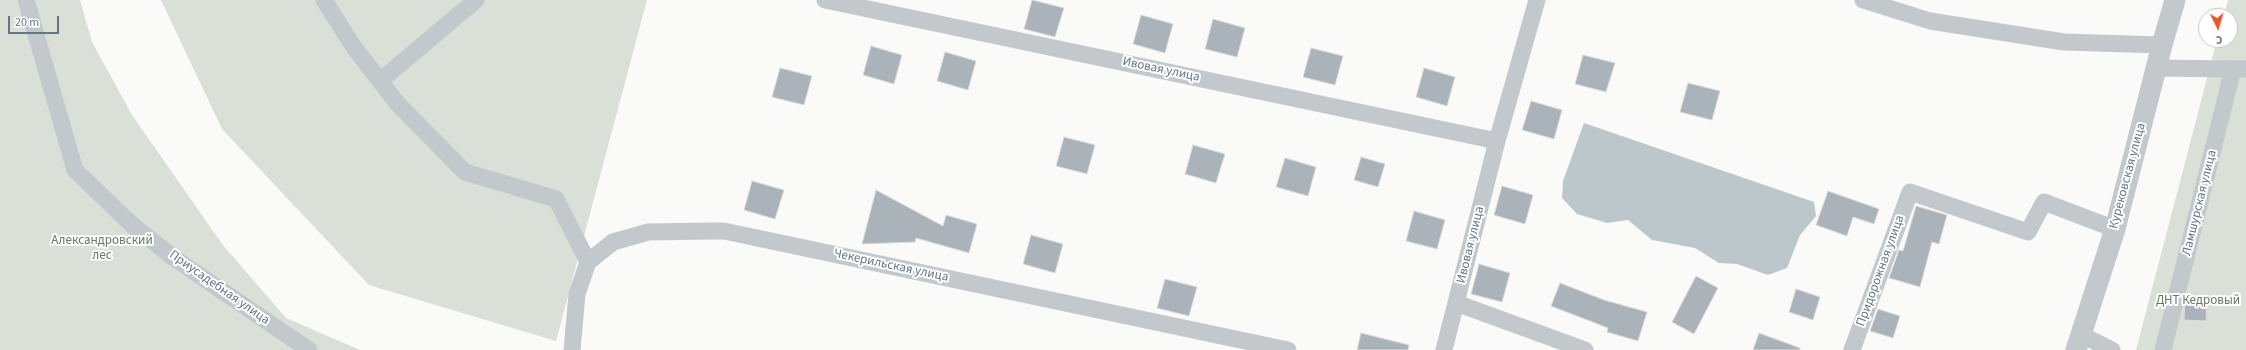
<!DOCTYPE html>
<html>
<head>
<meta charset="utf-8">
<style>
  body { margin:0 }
  #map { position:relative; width:2246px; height:350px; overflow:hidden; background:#fafaf8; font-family:"Source Sans 3",sans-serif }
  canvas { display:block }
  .north { position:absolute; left:2198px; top:8px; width:40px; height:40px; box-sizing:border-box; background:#fff; border:1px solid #c1c8cd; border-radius:50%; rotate:175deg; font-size:11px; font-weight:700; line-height:16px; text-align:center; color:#657683 }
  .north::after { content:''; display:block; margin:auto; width:14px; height:18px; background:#e4572e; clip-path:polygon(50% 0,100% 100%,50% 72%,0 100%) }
  .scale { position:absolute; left:8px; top:16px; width:51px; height:18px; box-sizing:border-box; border:2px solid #657683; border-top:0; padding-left:5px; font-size:12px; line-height:14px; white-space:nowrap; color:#657683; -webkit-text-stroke:3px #fff; paint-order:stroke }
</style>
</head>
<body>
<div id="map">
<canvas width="2246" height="350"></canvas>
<div class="north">С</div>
<div class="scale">20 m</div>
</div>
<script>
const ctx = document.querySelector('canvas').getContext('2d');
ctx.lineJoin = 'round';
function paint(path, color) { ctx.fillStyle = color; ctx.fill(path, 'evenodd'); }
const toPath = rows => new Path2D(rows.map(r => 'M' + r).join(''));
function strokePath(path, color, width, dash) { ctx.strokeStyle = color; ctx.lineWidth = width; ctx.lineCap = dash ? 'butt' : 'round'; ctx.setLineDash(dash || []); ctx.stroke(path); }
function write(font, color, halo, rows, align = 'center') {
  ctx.font = font + ' "Source Sans 3",sans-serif'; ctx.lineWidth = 4; ctx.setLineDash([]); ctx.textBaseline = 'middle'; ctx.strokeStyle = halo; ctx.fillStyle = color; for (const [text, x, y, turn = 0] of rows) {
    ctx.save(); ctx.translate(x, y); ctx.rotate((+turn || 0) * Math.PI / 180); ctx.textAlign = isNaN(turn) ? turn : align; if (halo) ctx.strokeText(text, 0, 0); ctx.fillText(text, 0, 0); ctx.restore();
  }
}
const green = toPath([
  [0,0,80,0,92,42,132,115,222,244,286,318,360,350,0,350],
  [161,0,647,0,556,341,369,285,222,129],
  [2228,0,2246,0,2246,350,2136,350,2217,40,2230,40,2230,16,2224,16]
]);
const water = toPath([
  [1584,123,1814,202,1816,216,1800,235,1787,268,1768,275,1737,264,1719,263,1695,248,1652,240,1628,220,1607,223,1577,214,1562,198,1563,181]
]);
const building = toPath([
  [1032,0,1064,8,1055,37,1024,29,1032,0],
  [1141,15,1173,24,1165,53,1133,44,1141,15],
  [1213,19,1245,28,1237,57,1205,49,1213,19],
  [871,46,902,55,894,84,863,75,871,46],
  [1311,48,1343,56,1335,85,1303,77,1311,48],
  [945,52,976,61,968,90,937,81,945,52],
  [1583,55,1615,63,1606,92,1575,84,1583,55],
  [780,68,812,76,804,105,772,97,780,68],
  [1424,68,1455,77,1447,106,1416,97,1424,68],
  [1688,83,1720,91,1712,120,1680,112,1688,83],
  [1531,101,1562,110,1554,139,1522,130,1531,101],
  [1064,137,1095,145,1087,174,1056,166,1064,137],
  [1193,145,1225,154,1216,183,1185,174,1193,145],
  [1361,157,1385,164,1378,187,1354,180,1361,157],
  [1285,158,1316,167,1308,196,1276,187,1285,158],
  [752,181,784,190,775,219,744,210,752,181],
  [1502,186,1533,195,1525,224,1494,215,1502,186],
  [876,190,943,226,946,215,977,224,969,253,916,238,915,242,862,244,876,190],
  [1828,191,1879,209,1874,224,1853,217,1847,236,1816,225,1828,191],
  [1916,206,1947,215,1939,244,1932,242,1920,287,1889,278,1899,250,1903,251,1916,206],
  [1414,211,1445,220,1437,249,1406,241,1414,211],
  [1031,235,1063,244,1055,273,1023,264,1031,235],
  [1479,264,1510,273,1502,302,1471,294,1479,264],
  [1696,276,1718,288,1694,334,1672,322,1696,276],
  [1165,279,1197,287,1189,316,1157,308,1165,279],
  [1560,283,1604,300,1647,312,1638,341,1607,332,1608,328,1551,306,1560,283],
  [1796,289,1820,297,1813,320,1789,312,1796,289],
  [2185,301,2207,302,2206,321,2184,320,2185,301],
  [1878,309,1900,316,1893,338,1870,331,1878,309],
  [1361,333,1409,345,1408,350,1357,350,1361,333],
  [1759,333,1800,348,1800,350,1753,350,1759,333]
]);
const minor = toPath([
  [26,0,75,170,131,224,174,258,309,350],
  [324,0,353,46,397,103,465,172,556,199,588,262],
  [825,0,1497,141],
  [1863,0,1930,21,2064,42,2162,45],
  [2157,68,2233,69],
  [380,81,476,0],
  [1456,303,1585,350],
  [2082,335,2112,350],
  [572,350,577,294,588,262,613,242,648,232,711,231,724,231,1288,350],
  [1444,350,1497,141,1537,0],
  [1852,350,1910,192,2028,232,2044,202,2115,229],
  [2163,350,2233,69,2246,69]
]);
const tertiary = toPath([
  [2076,350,2115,229,2162,45,2175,0]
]);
const streetNames = [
  ["Ивовая улица",1161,70,12],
  ["Курековская улица",2128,176,-75],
  ["Ламшурская улица",2200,203,-76],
  ["Ивовая улица",1471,245,-76],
  ["Чекерильская улица",891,266,12],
  ["Придорожная улица",1881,271,-70],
  ["Приусадебная улица",219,288,35]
];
const parkNames = [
  ["Александровский",102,241],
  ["лес",102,256],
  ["ДНТ Кедровый",2198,301]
];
paint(green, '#dadfd7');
paint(water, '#bbc7cb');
paint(building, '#aab3b9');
strokePath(building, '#dcdcda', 1);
strokePath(minor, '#c3c8cc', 17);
strokePath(tertiary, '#c3c8cc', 21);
write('13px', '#657683', '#fff', streetNames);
write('13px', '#687a64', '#fff', parkNames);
</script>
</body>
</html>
